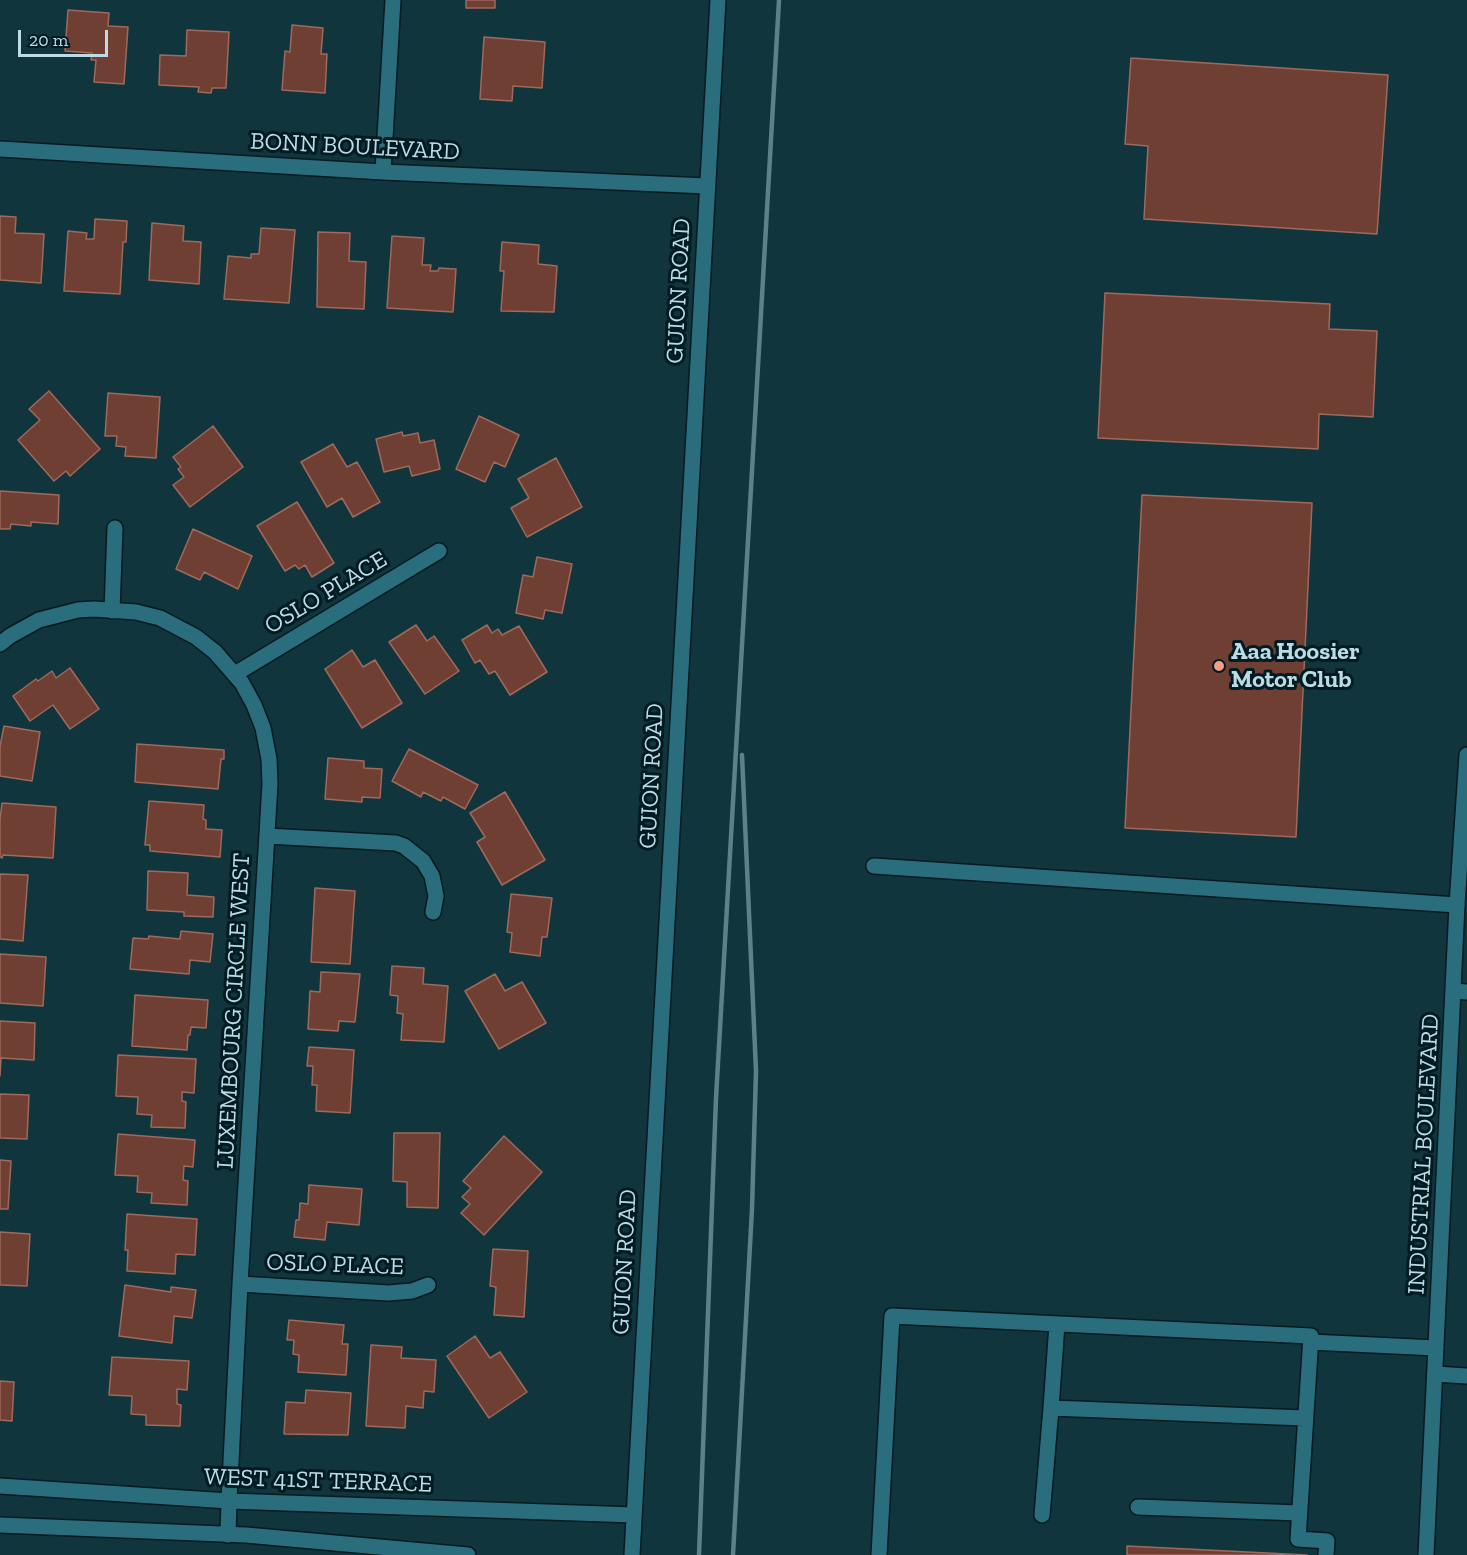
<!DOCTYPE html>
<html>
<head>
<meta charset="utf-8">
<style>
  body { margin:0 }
  #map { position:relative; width:1467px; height:1555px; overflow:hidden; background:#11353d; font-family:"Zilla Slab",serif }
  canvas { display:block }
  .scale { position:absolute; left:18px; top:30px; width:90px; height:27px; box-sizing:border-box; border:3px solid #bcdbe4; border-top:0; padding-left:8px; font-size:18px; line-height:21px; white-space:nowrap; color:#bcdbe4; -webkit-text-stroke:4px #011b22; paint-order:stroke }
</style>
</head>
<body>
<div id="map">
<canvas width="1467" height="1555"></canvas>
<div class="scale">20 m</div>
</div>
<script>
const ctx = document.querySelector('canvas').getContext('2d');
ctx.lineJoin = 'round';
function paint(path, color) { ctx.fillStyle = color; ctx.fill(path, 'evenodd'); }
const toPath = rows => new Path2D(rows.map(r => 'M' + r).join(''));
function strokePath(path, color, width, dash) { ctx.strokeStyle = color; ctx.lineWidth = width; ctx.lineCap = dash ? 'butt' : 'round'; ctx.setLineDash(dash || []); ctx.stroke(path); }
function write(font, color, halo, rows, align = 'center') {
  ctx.font = font + ' "Zilla Slab",serif'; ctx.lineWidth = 6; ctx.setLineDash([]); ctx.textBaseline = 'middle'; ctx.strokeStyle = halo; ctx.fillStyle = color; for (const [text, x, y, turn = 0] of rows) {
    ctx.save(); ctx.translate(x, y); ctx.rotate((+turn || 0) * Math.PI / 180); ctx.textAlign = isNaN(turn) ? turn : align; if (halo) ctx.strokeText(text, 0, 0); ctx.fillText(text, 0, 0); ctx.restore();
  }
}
const building = toPath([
  [466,0,495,0,495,8,466,8,466,0],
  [68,10,109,13,108,26,128,27,124,84,94,82,96,60,91,60,92,53,65,51,68,10],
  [292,25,323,28,321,54,327,54,325,93,282,90,285,51,290,52,292,25],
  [187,30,229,32,226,88,212,88,211,93,198,92,199,87,159,85,160,55,186,56,187,30],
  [484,37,545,42,542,88,513,86,512,101,480,99,484,37],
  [1131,58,1388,75,1377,234,1144,219,1148,146,1125,144,1131,58],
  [0,216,16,217,15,233,44,234,41,283,0,280,0,216],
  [95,219,127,221,126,242,123,242,120,294,64,291,68,231,87,233,86,239,94,239,95,219],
  [152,223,184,226,183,241,201,242,199,284,149,280,152,223],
  [261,228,295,230,289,303,224,299,228,256,251,258,251,254,259,254,261,228],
  [318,232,350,233,349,261,366,262,364,309,317,307,318,232],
  [392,236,424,238,422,265,431,265,430,271,438,271,439,268,456,269,453,312,387,308,392,236],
  [502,242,539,245,538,264,557,266,554,312,501,311,504,271,500,271,502,242],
  [1105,293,1330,304,1329,329,1377,331,1373,417,1319,414,1318,449,1098,438,1105,293],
  [49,391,100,449,70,476,66,471,54,481,18,440,40,420,29,409,49,391],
  [108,393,160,397,156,458,125,456,126,447,116,446,117,436,105,436,108,393],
  [479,416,519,435,505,467,494,462,485,482,456,469,479,416],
  [213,426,243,467,190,507,173,485,184,477,178,469,181,467,173,457,213,426],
  [402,432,403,436,418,433,420,443,434,440,440,469,412,476,409,466,384,472,376,439,402,432],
  [333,444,347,467,357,462,380,502,353,517,342,498,327,507,301,462,333,444],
  [556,458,582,507,527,537,511,508,529,498,518,479,556,458],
  [0,491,59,495,58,524,31,522,31,526,11,524,10,529,0,529,0,491],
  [1142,495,1312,503,1296,837,1125,828,1142,495],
  [297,502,334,563,312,577,305,565,299,569,295,565,285,571,257,526,297,502],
  [193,529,252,556,238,589,204,572,200,580,176,569,193,529],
  [537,557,572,564,562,613,545,610,543,619,516,613,523,575,533,577,537,557],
  [416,625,427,641,434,636,459,671,425,694,389,642,416,625],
  [487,625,492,633,498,629,502,635,519,626,547,672,510,695,495,671,489,674,480,660,475,663,462,640,487,625],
  [352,650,363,667,375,660,402,703,362,728,325,669,352,650],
  [70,668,99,709,70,729,53,705,30,721,13,696,36,679,38,681,52,671,56,678,70,668],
  [4,726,40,732,32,781,0,776,0,746,4,726],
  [137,744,224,750,224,759,221,759,218,789,135,782,137,744],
  [409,749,478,785,465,809,443,797,441,801,423,792,421,797,392,781,409,749],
  [328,758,364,761,364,768,382,769,380,798,362,797,362,802,325,799,328,758],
  [505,792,545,860,502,885,477,842,485,837,470,813,505,792],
  [149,801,204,805,203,819,206,820,206,829,222,830,220,857,150,851,150,845,145,845,149,801],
  [2,803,56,807,53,858,3,855,2,858,0,857,0,819,2,803],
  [148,871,188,873,187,895,214,897,213,917,184,916,184,912,147,910,148,871],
  [0,874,28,875,23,941,0,939,0,874],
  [315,888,355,891,350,964,311,962,315,888],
  [511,894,552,898,547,937,542,937,540,956,510,952,512,933,507,932,511,894],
  [181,931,213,934,210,962,190,960,189,974,130,969,133,938,148,939,149,936,180,939,181,931],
  [0,954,46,957,43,1006,0,1003,0,954],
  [392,966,424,968,423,984,448,986,444,1042,401,1040,403,1014,397,1013,398,996,390,995,392,966],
  [321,972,360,974,355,1022,339,1021,338,1031,308,1029,310,991,320,992,321,972],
  [495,974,505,991,522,982,546,1023,499,1049,465,991,495,974],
  [135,995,208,1000,206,1028,191,1027,190,1035,188,1035,187,1050,132,1046,135,995],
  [0,1021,35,1023,34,1060,1,1058,0,1076,0,1021],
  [309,1047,354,1050,350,1113,316,1111,317,1085,312,1085,313,1066,307,1066,309,1047],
  [118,1055,196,1059,194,1093,182,1092,182,1101,186,1102,185,1128,151,1127,152,1115,137,1114,138,1097,116,1096,118,1055],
  [0,1094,29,1095,27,1139,0,1138,0,1094],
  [394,1133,440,1133,438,1208,407,1207,407,1182,393,1181,394,1133],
  [118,1134,195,1140,193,1167,184,1166,183,1180,188,1181,187,1205,151,1203,152,1193,137,1192,138,1176,115,1175,118,1134],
  [504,1136,542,1172,484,1235,461,1213,470,1204,462,1197,471,1188,463,1181,504,1136],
  [0,1160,11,1161,8,1209,0,1209,0,1160],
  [309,1185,362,1189,359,1225,327,1222,325,1240,294,1237,296,1220,299,1220,300,1203,308,1204,309,1185],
  [127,1214,197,1219,195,1255,176,1254,175,1274,127,1271,128,1250,125,1250,127,1214],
  [0,1232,30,1234,27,1286,0,1285,0,1232],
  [493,1249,528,1251,524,1317,494,1315,496,1287,490,1286,493,1249],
  [125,1285,171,1292,171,1287,196,1290,192,1318,174,1316,172,1343,119,1336,125,1285],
  [289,1320,344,1325,342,1344,348,1344,346,1375,298,1372,299,1355,293,1354,294,1340,287,1340,289,1320],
  [475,1336,490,1358,500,1352,527,1392,489,1418,447,1356,475,1336],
  [371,1345,402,1347,401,1358,436,1360,434,1392,424,1391,423,1408,406,1406,405,1428,366,1426,371,1345],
  [112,1357,189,1361,187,1390,177,1389,177,1404,181,1405,180,1426,146,1425,146,1415,131,1414,132,1396,109,1395,112,1357],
  [0,1381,14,1382,12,1421,0,1420,0,1381],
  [306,1390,351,1393,348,1435,284,1434,286,1402,305,1403,306,1390],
  [1127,1546,1307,1555,1127,1555,1127,1546]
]);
const lane = toPath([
  [874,866,1457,905],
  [1454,991,1467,992],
  [1057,1324,1051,1408,1304,1418],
  [1310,1342,1436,1348],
  [1435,1374,1467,1376],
  [1138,1507,1299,1513],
  [1042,1515,1051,1408],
  [228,1535,229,1501],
  [879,1555,892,1316,1311,1336,1298,1539,1327,1541,1326,1555]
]);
const street = toPath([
  [0,149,383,172,707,186],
  [383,172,393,0],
  [112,611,115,528],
  [0,644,10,636,39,620,78,610,94,609,136,612,160,618,196,637,215,652,242,683,254,705,263,728,269,759,270,784,240,1284,229,1501],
  [235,674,439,551],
  [267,836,396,843,404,846,423,861,432,876,436,896,433,912],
  [240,1284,388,1293,412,1291,428,1285],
  [0,1486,229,1501,634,1515],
  [0,1525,246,1535,468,1555],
  [1426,1555,1457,905,1467,755]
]);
const secondary = toPath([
  [632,1555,718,0]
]);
const rail = toPath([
  [699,1555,716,1098,779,0],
  [733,1555,752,1209,756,1071,742,755]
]);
const markers = [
  [1219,666,6,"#f49e88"]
];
const streetNames = [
  ["BONN BOULEVARD",355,147,3],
  ["GUION ROAD",679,291,-87],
  ["OSLO PLACE",326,593,-31],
  ["GUION ROAD",652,776,-87],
  ["LUXEMBOURG CIRCLE WEST",234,1011,-87],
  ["INDUSTRIAL BOULEVARD",1424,1154,-87],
  ["GUION ROAD",625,1262,-87],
  ["OSLO PLACE",335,1265,2],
  ["WEST 41ST TERRACE",318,1481,2]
];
const poiNames = [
  ["Aaa Hoosier",1231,652],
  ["Motor Club",1231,680]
];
paint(building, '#6f3f33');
strokePath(building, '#9e6a5c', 1.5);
strokePath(lane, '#061b20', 18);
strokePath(street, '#061b20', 18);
strokePath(secondary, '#061b20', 18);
strokePath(lane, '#2a6d7d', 15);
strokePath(street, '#2a6d7d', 15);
strokePath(secondary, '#2a6d7d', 15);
strokePath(rail, '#5e8088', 4.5);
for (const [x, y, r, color] of markers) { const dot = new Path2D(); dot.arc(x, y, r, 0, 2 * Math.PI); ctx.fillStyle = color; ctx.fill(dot); strokePath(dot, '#011b22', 2); }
write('24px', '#bcdbe4', '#011b22', streetNames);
write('bold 24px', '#bcdbe4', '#011b22', poiNames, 'left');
</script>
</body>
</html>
